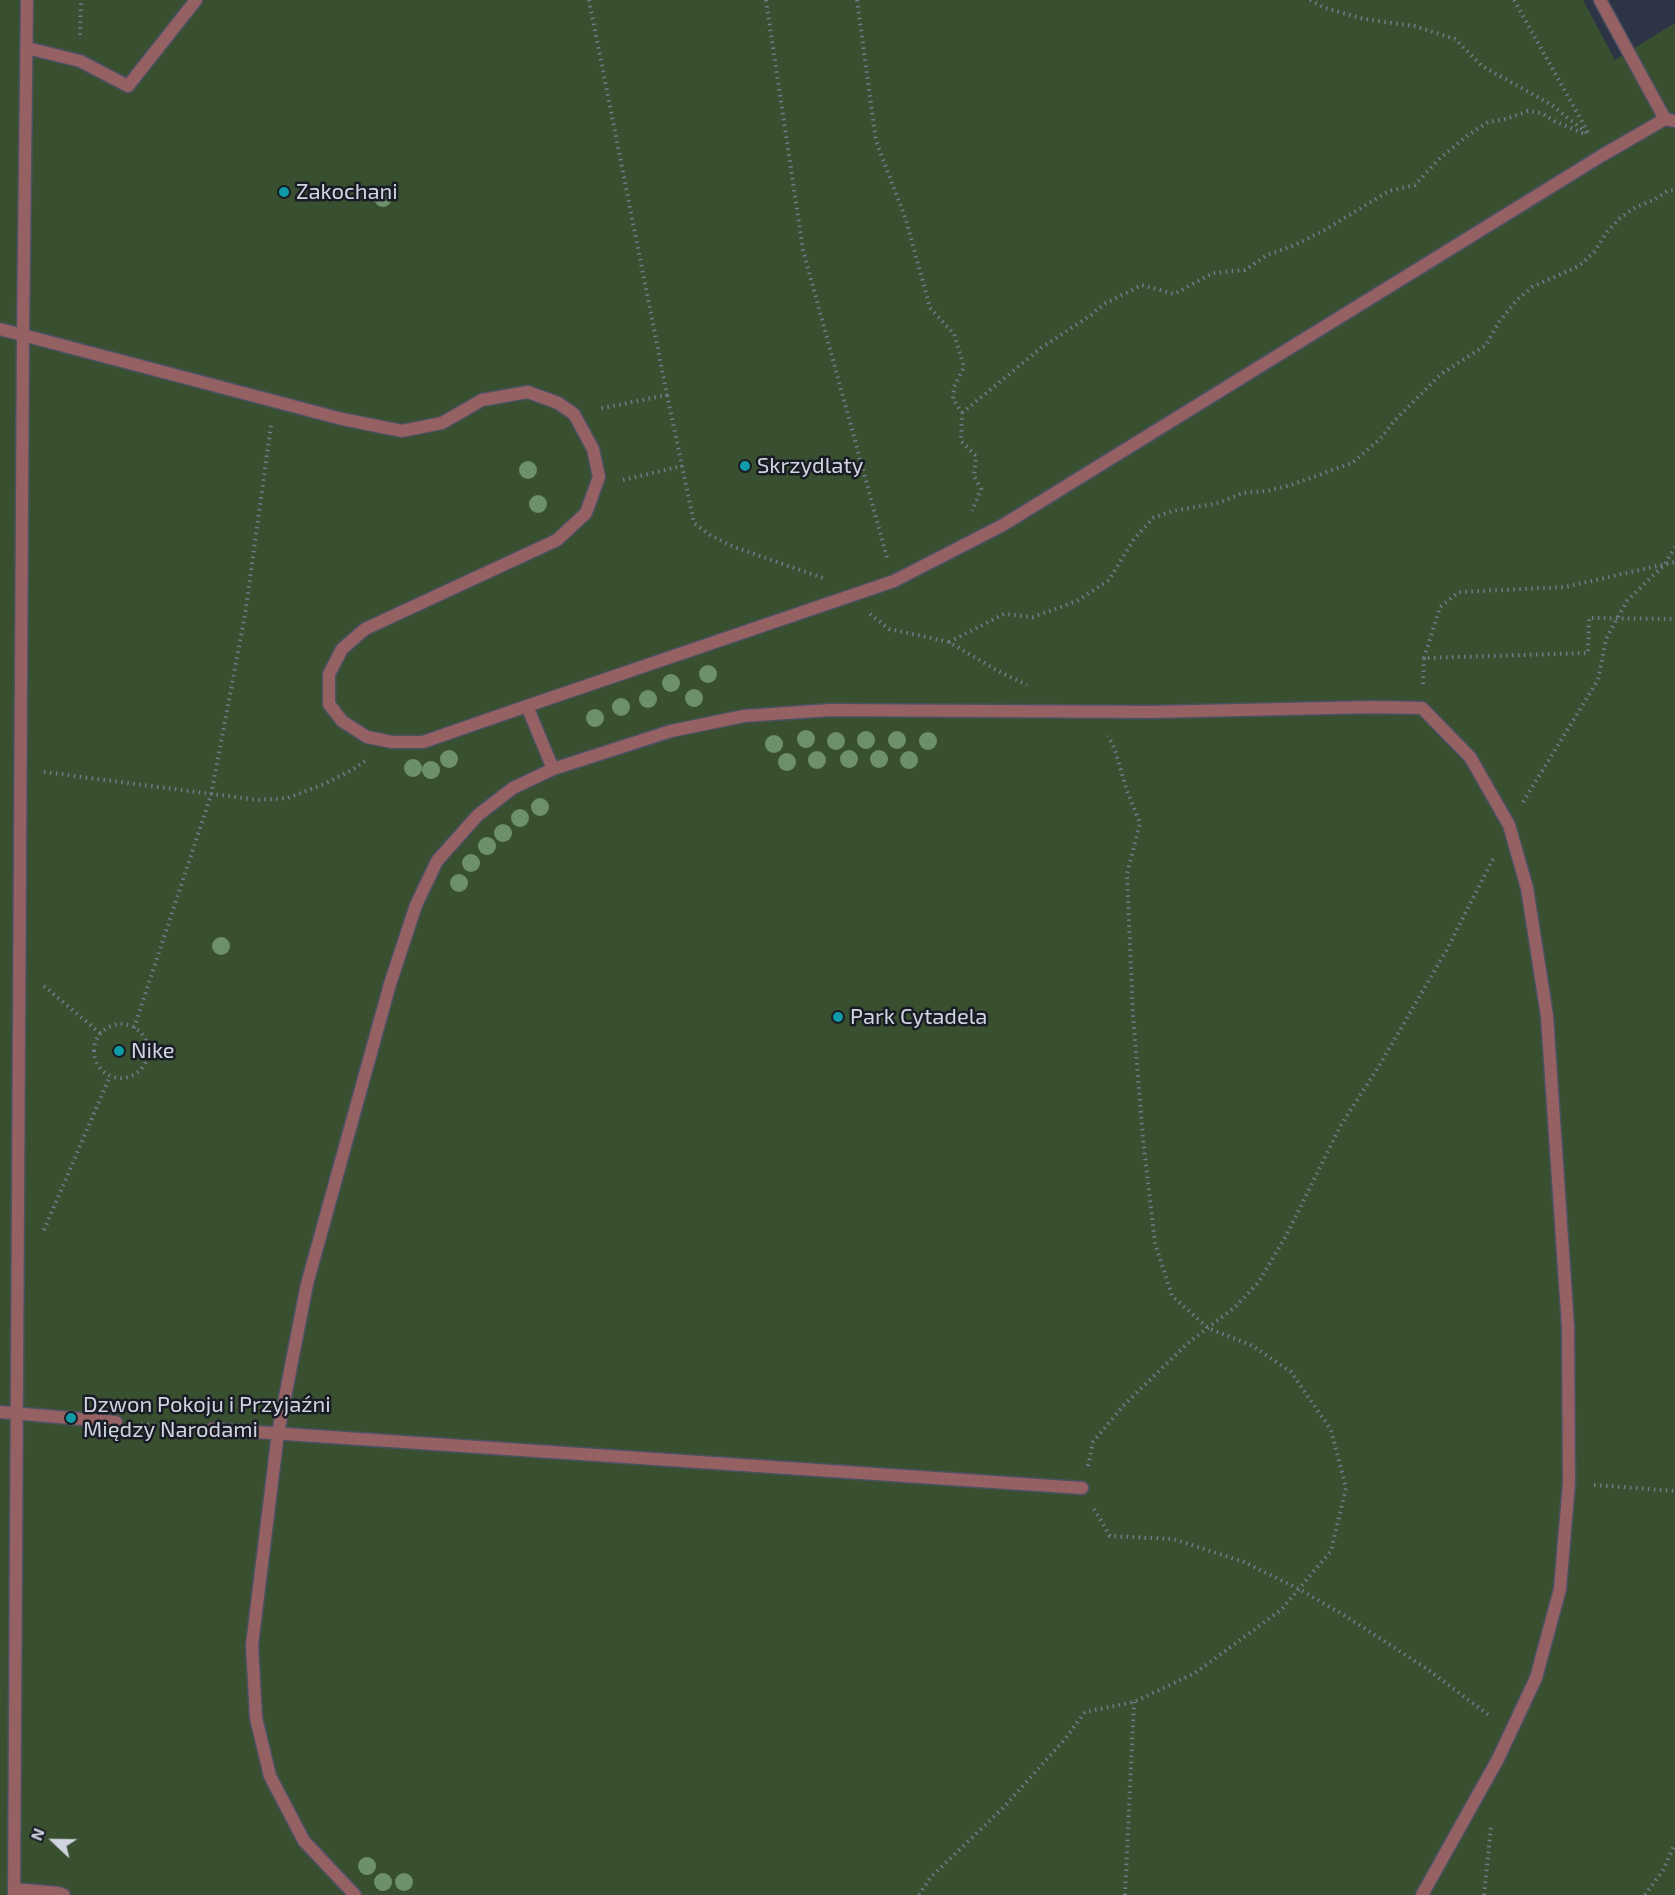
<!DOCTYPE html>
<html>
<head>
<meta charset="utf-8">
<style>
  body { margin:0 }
  #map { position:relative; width:1675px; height:1895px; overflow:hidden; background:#2d3446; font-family:"Exo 2",sans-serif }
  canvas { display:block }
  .north { position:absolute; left:24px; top:1811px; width:60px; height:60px; -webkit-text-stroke:4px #191c24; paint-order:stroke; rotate:292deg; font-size:16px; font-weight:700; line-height:24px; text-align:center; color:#d1d5e1 }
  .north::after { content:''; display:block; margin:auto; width:21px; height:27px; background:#d1d5e1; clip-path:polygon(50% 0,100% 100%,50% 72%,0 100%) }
</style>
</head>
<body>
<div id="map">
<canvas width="1675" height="1895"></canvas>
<div class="north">N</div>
</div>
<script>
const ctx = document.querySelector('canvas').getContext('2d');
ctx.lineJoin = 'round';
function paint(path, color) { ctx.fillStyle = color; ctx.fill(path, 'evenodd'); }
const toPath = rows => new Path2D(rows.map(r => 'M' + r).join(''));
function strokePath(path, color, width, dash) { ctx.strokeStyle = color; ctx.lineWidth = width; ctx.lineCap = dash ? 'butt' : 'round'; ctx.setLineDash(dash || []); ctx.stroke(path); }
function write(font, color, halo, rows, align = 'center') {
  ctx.font = font + ' "Exo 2",sans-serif'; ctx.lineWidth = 5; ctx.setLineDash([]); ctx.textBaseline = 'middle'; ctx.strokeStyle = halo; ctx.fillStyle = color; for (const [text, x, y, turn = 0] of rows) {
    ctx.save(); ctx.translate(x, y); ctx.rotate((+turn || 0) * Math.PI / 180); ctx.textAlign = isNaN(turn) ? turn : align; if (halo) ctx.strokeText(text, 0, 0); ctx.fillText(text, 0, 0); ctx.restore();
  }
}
const green = toPath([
  [0,0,1583,0,1615,60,1675,23,1675,1895,0,1895]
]);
const path = toPath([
  [589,0,667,395,598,409],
  [766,0,803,250,887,558],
  [857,0,876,141,906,220,930,308,954,334,964,367,954,387,953,399,962,413,961,441,976,456,974,476,981,489,972,511],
  [1310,0,1325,8,1364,19,1414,26,1455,39,1482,66,1552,105,1588,134],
  [1514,0,1589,134],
  [80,35,81,0],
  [667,395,694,523,710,535,734,547,823,578],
  [962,413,1041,348,1091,315,1104,304,1142,285,1174,294,1213,273,1245,270,1267,255,1295,245,1323,231,1389,191,1415,185,1438,160,1468,135,1488,122,1506,119,1528,111,1542,113,1554,121,1587,135],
  [623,480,682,466],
  [870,614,889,629,949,642,998,671,1027,685],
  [949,642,1004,614,1033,617,1077,601,1109,580,1134,539,1153,518,1172,511,1219,503,1242,493,1267,491,1291,485,1352,463,1380,439,1395,420,1441,374,1486,345,1499,322,1516,301,1532,287,1579,266,1594,252,1607,232,1620,218,1636,207,1654,200,1667,191,1675,190],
  [1424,658,1440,607,1459,592,1565,587,1675,562],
  [1423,684,1424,658,1588,653,1589,618,1675,619],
  [44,772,258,800,288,798,324,784,352,770,365,761],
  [1523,802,1598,680,1606,639,1627,601,1665,564,1675,547],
  [44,986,101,1034],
  '94 1051a27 27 0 1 1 54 0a27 27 0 1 1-54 0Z',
  [134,1028,211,795,245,615,271,425],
  [44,1230,110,1076],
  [141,1424,190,1427],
  [1088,1466,1093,1442,1124,1405,1188,1343,1235,1307,1258,1283,1286,1236,1341,1125,1379,1066,1446,951,1493,859],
  [1594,1485,1675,1491],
  [1094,1509,1110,1536,1173,1539,1244,1562,1299,1589,1347,1617,1427,1669,1490,1716],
  [919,1895,930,1878,1005,1806,1065,1739,1085,1712,1134,1702,1195,1673,1281,1610,1331,1551,1346,1488,1331,1430,1291,1372,1253,1346,1208,1328,1172,1296,1155,1243,1143,1139,1133,1015,1127,874,1140,823,1127,791,1115,750,1108,736],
  [1125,1895,1134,1702],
  [1484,1895,1491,1827],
  [1645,1895,1663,1870,1675,1844]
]);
const street = toPath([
  [1600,0,1665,119,1675,121],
  [27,48,80,61,128,86,196,0],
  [0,329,342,419,402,431,442,423,482,400,528,392,558,403,574,414,593,449,599,477,586,513,557,540,365,629,342,649,329,674,329,704,342,721,367,737,392,742,423,742,527,706,553,769,671,731,744,716,830,710,1151,712,1374,707,1422,708,1470,757,1509,825,1527,888,1547,1016,1568,1327,1569,1483,1560,1589,1536,1678,1498,1759,1422,1895],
  [527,706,894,581,1003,525,1601,156,1665,119],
  [0,1412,116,1422],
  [212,1429,1082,1488],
  [14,1889,59,1893,64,1895],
  [14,1895,23,334,27,0],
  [355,1895,304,1841,270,1776,256,1718,252,1645,278,1433,307,1284,390,984,416,905,437,861,478,815,513,788,553,769]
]);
const trees = [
  [383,198],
  [528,470],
  [538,504],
  [708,674],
  [671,683],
  [694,698],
  [648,699],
  [621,707],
  [595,718],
  [806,739],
  [866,740],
  [897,740],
  [836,741],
  [928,741],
  [774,744],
  [449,759],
  [849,759],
  [879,759],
  [817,760],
  [909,760],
  [787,762],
  [413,768],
  [431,770],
  [540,807],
  [520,818],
  [503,833],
  [487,846],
  [471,863],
  [459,883],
  [221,946],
  [367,1866],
  [383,1882],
  [404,1882]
];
const markers = [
  [284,192,6,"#0f9aa8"],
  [745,466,6,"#0f9aa8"],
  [838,1017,6,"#0f9aa8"],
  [119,1051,6,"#0f9aa8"],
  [71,1418,6,"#0f9aa8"]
];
const poiNames = [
  ["Zakochani",296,192],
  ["Skrzydlaty",757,466],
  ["Park Cytadela",850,1017],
  ["Nike",131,1051],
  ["Dzwon Pokoju i Przyjaźni",83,1405],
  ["Między Narodami",83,1430]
];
paint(green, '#395030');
strokePath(street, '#4b5162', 15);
strokePath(path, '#747989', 4, [1.5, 4.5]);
strokePath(street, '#956162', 12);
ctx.fillStyle = '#6d8f6c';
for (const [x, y] of trees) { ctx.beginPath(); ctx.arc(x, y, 9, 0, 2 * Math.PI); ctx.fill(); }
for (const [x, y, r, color] of markers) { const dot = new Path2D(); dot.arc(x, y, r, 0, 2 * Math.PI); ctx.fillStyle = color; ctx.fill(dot); strokePath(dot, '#191c24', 2); }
write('22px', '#d1d5e1', '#191c24', poiNames, 'left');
</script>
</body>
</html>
